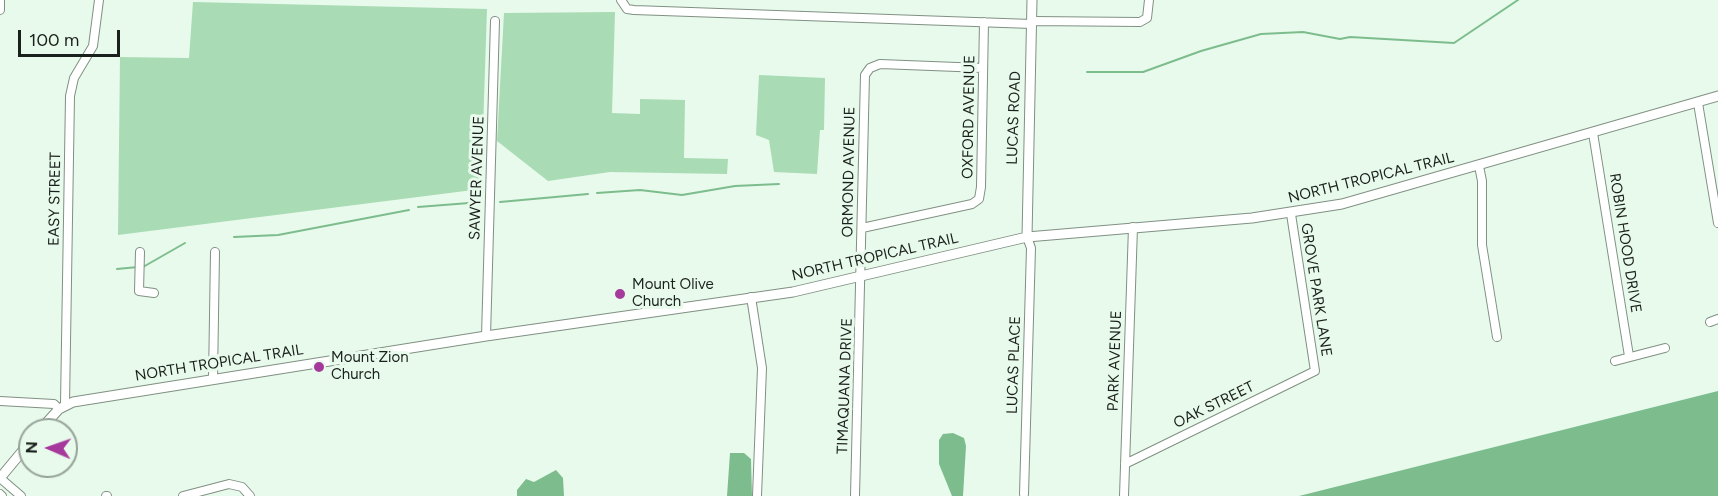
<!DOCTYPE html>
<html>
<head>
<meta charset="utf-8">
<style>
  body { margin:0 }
  #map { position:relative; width:1718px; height:496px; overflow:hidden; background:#e8faec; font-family:Figtree,sans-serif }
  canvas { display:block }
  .north { position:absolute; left:18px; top:418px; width:60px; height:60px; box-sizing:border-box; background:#e8faec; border:2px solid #96a398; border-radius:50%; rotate:272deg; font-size:16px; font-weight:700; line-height:24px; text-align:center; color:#1a201b }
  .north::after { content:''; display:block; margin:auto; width:21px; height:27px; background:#a53a9c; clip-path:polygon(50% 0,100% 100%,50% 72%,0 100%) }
  .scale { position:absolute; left:18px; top:30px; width:102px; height:27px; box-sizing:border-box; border:3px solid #1a201b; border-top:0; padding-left:8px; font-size:18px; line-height:21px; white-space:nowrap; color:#1a201b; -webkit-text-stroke:4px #e8faec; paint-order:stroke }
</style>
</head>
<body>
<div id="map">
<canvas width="1718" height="496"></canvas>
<div class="north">N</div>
<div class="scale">100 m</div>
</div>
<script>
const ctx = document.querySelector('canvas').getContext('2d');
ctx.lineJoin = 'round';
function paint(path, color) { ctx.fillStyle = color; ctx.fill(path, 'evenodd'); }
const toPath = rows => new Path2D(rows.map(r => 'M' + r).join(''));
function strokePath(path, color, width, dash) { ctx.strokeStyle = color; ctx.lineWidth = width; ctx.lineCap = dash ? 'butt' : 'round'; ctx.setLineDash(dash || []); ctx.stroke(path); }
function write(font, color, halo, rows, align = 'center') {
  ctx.font = font + ' Figtree,sans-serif'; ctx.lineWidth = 6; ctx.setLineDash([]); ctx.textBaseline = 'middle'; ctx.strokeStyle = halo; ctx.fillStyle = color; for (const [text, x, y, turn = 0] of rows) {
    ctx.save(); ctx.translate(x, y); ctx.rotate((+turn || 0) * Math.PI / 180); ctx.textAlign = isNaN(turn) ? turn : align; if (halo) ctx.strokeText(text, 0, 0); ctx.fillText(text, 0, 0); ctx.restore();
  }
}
const green = toPath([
  [193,2,487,9,481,189,118,235,120,57,189,58],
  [615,12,612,113,640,114,640,99,685,100,684,158,728,159,727,174,610,172,548,181,497,141,504,13],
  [759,75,825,78,824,130,820,130,817,174,774,172,769,140,756,135]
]);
const water = toPath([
  [1718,391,1718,496,1299,496],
  [953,433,964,438,966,446,963,496,952,496,939,464,939,440,943,434],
  [730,453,744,453,751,459,752,496,727,496],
  [556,470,563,478,564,496,517,496,517,490,526,479,534,482]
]);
const stream = toPath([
  [1087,72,1143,72,1201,51,1261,34,1303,32,1340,39,1350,37,1454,43,1518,0],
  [597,193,640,190,682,195,735,186,779,184],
  [500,202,588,194],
  [418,207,482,202],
  [234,237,278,235,409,210],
  [143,267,185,243],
  [117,269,138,267]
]);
const minor = toPath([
  [621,0,627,9,634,10,1032,24],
  [0,10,0,0],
  [1032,21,1140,22,1147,18,1149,0],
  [1698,103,1718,223],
  [1593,133,1629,356],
  [1479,166,1482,181,1482,245,1497,337],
  [862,228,972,204,979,199,981,187,984,22],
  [140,252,139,291,154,293],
  [751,297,762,368,757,496],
  [1710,322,1718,319],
  [486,336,495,21],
  [1615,361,1665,348],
  [213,379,215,252],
  [0,401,54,404,59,409],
  [65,404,70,96,74,78,93,46,99,0],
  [1125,464,1315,371,1291,214],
  [0,478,21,496],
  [0,494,2,496],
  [1024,494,1031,248,1027,237],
  [106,496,107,496],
  [183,496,229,484,242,487,250,496],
  [855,496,865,75,870,68,880,64,983,68],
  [1124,496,1133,227]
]);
const tertiary = toPath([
  [1027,237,1032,0],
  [40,430,59,409,73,402,486,336,793,292,1027,237,1252,218,1342,204,1718,96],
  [0,478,30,442]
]);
const markers = [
  [620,294,6,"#a53a9c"],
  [319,367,6,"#a53a9c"]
];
const streetNames = [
  ["OXFORD AVENUE",969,117,-89],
  ["LUCAS ROAD",1014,118,-88],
  ["ORMOND AVENUE",849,172,-89],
  ["SAWYER AVENUE",477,178,-88],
  ["NORTH TROPICAL TRAIL",1371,178,-14],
  ["EASY STREET",55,199,-89],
  ["ROBIN HOOD DRIVE",1625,243,81],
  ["NORTH TROPICAL TRAIL",875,257,-13],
  ["GROVE PARK LANE",1316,290,81],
  ["PARK AVENUE",1115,361,-88],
  ["NORTH TROPICAL TRAIL",219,363,-9],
  ["LUCAS PLACE",1014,365,-88],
  ["TIMAQUANA DRIVE",845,386,-88],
  ["OAK STREET",1214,405,-26]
];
const poiNames = [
  ["Mount Olive",632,285],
  ["Church",632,302],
  ["Mount Zion",331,358],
  ["Church",331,375]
];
paint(green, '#a9dbb4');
paint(water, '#7dbd8d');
strokePath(stream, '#7dbd8d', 2);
strokePath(minor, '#809083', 10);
strokePath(tertiary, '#809083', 11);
strokePath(minor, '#fff', 8);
strokePath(tertiary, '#fff', 9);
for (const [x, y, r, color] of markers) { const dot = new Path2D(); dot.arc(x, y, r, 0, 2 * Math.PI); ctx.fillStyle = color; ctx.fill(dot); strokePath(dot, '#e8faec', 2); }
write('15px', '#1a201b', '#e8faec', streetNames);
write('15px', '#1a201b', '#e8faec', poiNames, 'left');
</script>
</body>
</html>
